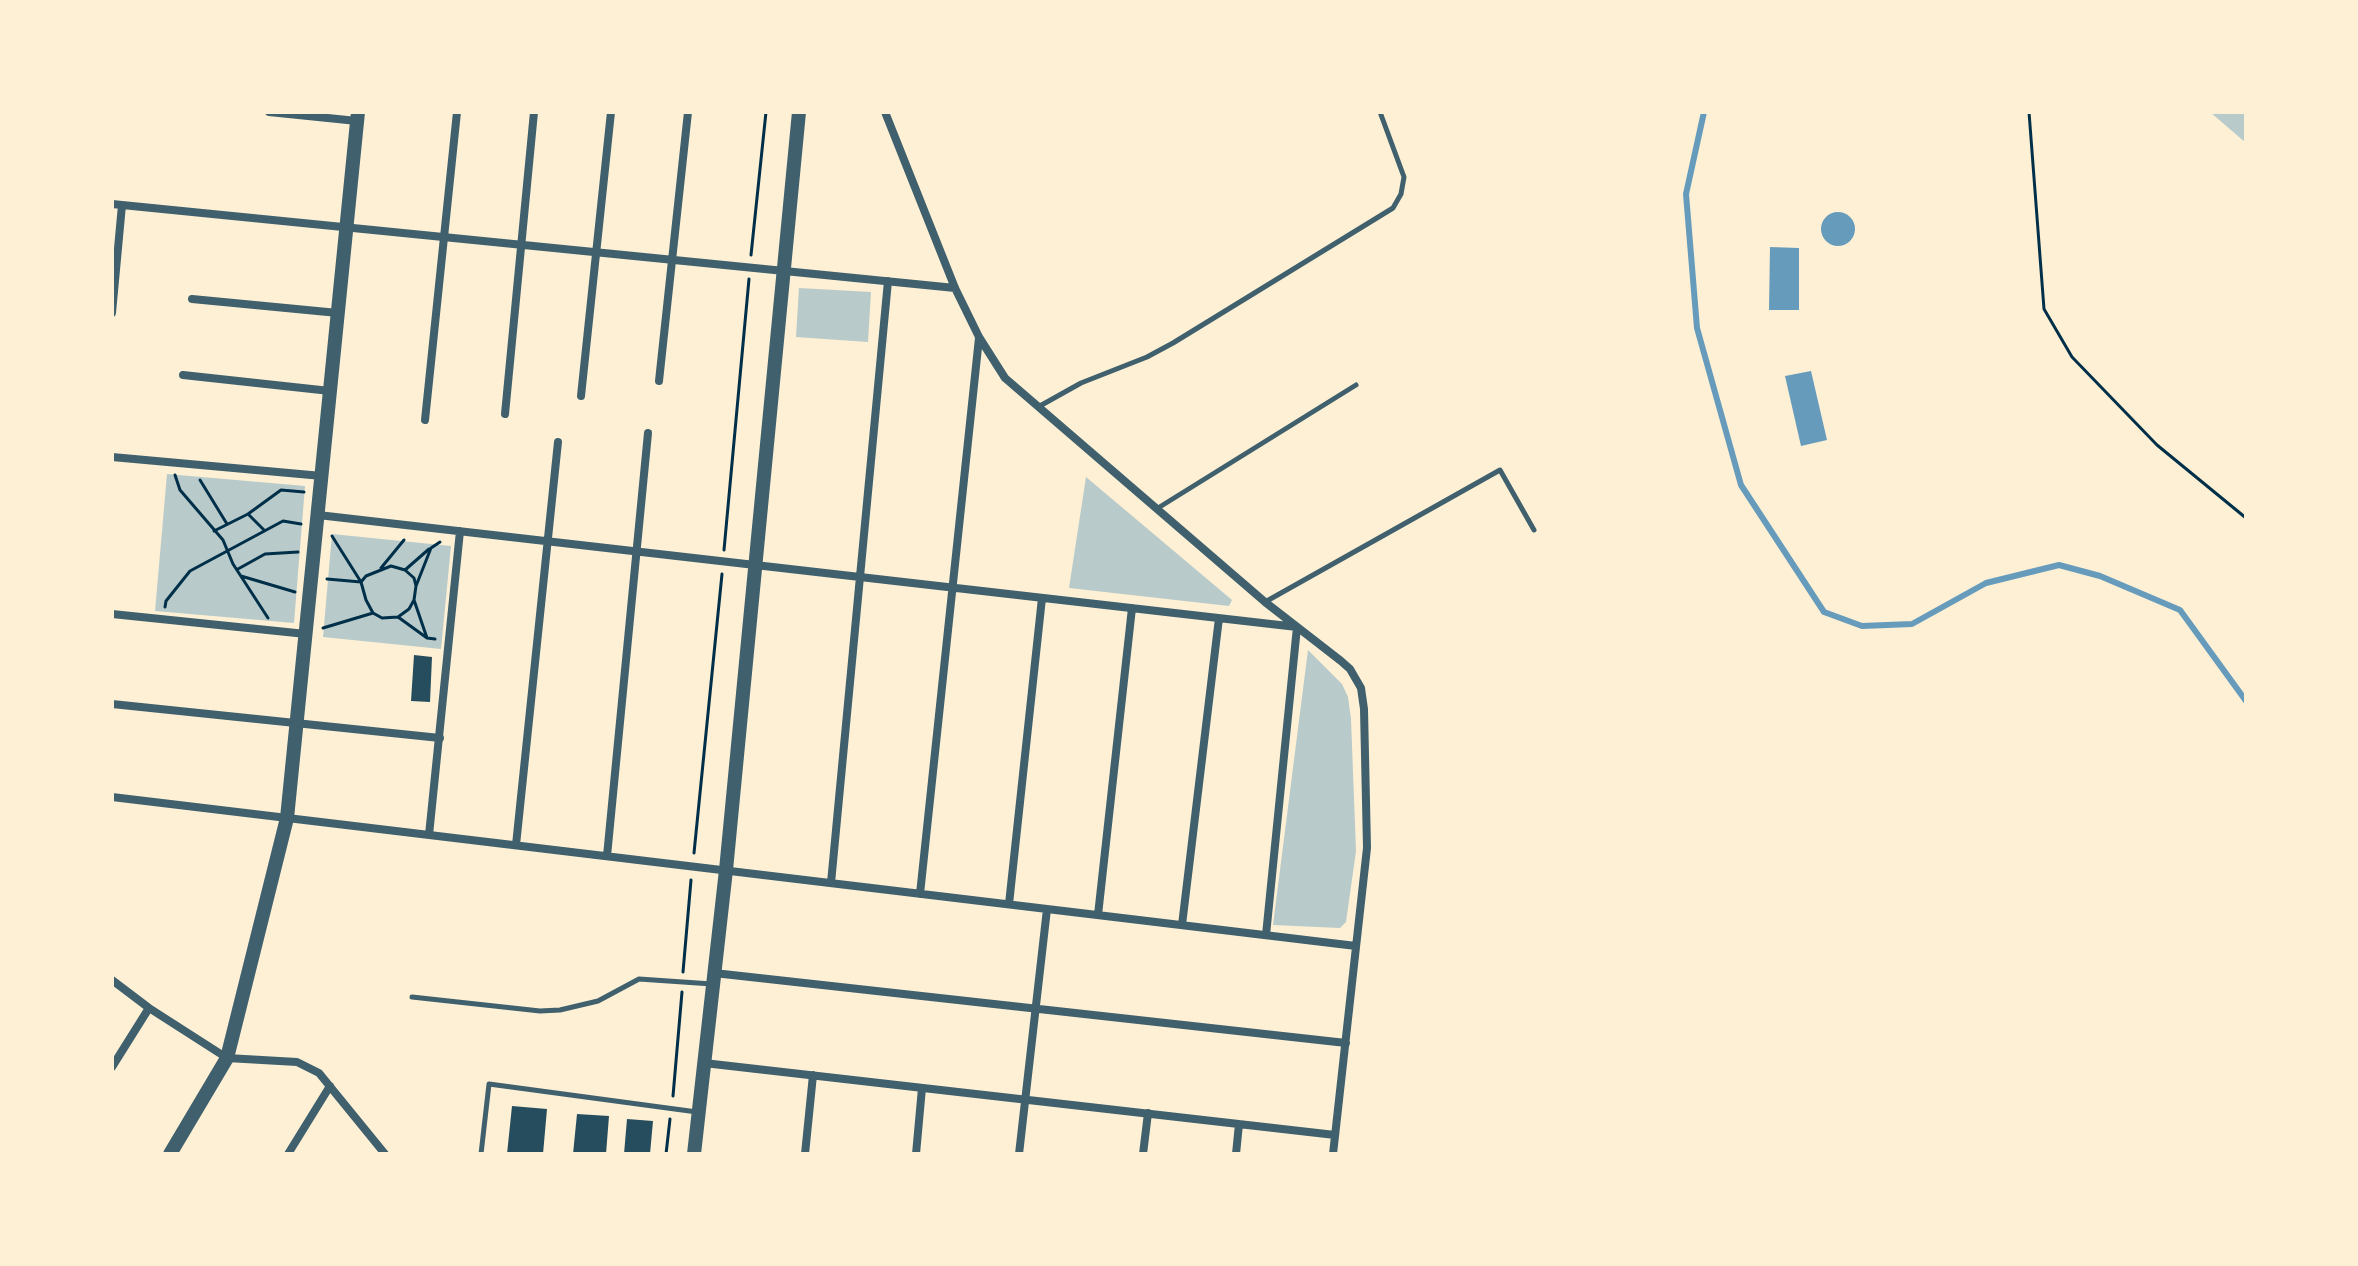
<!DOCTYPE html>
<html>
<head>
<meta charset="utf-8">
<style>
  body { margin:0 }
  #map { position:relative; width:2358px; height:1266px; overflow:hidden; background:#fdf0d5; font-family:Helvetica,sans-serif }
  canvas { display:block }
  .frame { position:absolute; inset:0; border:114px solid #fdf0d5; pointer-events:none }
</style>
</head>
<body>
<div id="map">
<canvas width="2358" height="1266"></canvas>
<div class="frame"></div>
</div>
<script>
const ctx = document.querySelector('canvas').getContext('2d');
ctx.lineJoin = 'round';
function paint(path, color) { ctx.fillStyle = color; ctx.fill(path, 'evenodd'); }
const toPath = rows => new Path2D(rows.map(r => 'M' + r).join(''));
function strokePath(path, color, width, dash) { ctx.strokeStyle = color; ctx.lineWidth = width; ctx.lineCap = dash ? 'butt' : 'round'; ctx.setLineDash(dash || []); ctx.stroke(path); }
const green = toPath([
  [2210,112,2246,112,2246,143],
  [799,288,871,292,868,342,796,337],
  [167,474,305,486,294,623,155,611],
  [1086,477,1232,600,1229,606,1069,588],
  [332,534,451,546,441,649,323,637],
  [1308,650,1342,684,1348,697,1351,719,1356,851,1346,922,1340,928,1273,925]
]);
const water = toPath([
  '1821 229a17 17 0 1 1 34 0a17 17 0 1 1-34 0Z',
  [1770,247,1799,248,1799,310,1769,310],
  [1811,371,1827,440,1801,446,1785,376]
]);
const stream = toPath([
  [1704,112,1686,194,1697,328,1741,485,1824,612,1862,626,1912,624,1986,583,2059,565,2100,576,2180,610,2246,701]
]);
const building = toPath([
  [414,655,432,657,430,702,411,701],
  [512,1106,547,1109,543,1154,507,1154],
  [577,1114,609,1116,606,1154,573,1154],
  [627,1119,653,1121,650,1154,624,1154]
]);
const path = toPath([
  [2029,112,2044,309,2072,357,2157,445,2246,518],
  [751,255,766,112],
  [175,475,180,490,223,540,233,564,268,618],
  [200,480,227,524],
  [248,514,281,490,304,492],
  [214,531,248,514,264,530],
  [724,550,749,279],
  [391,566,405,570,414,578,416,586,414,600,409,609,398,617,382,618,373,613,366,600,361,582,366,576,391,566],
  [381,568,404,540],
  [238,569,265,554,298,552],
  [405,570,429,549],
  [241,576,295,592],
  [327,579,361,582,332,536],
  [416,586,431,548,440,542],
  [414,600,427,638],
  [165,607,166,601,190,571,283,521,301,524],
  [398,617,427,638,435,639],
  [323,628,373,613],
  [694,853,722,574],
  [683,972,691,880],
  [673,1096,682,992],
  [666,1154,670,1119]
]);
const service = toPath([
  [1038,407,1081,383,1147,357,1173,343,1393,208,1401,194,1404,177,1380,112],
  [1158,508,1356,385],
  [1265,602,1500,470,1534,530],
  [412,997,540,1011,560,1010,598,1001,639,979,712,984],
  [481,1154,489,1084,697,1112]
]);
const minor = toPath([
  [269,112,357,121],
  [885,112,955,288,979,337,1005,378,1265,602,1341,661,1350,669,1361,688,1364,709,1367,848,1333,1154],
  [112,204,955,288],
  [192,299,338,313],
  [112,313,122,205],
  [183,375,330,391],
  [659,381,688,112],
  [581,396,611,112],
  [505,414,534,112],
  [425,420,457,112],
  [112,457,322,476],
  [318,515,1297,627,1266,935],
  [112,614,306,634],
  [112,704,440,738],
  [112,797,1356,946],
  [429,835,460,531],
  [516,845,558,442],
  [607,856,648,433],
  [831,883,888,281],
  [920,894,979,338],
  [1009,904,1042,598],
  [1098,915,1132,608],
  [1182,925,1219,618],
  [714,973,1346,1043],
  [112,980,149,1008,227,1058,297,1062,319,1073,385,1154],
  [704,1063,1335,1135],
  [112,1067,149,1008],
  [288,1154,330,1086],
  [805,1154,813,1075],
  [916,1154,922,1088],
  [1019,1154,1047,909],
  [1143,1154,1148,1113],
  [1236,1154,1239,1124]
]);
const tertiary = toPath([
  [170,1154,227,1058,287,818,358,112],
  [694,1154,726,870,799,112]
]);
paint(green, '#b9caca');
paint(water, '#669bbc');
strokePath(stream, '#669bbc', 6);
paint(building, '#264d5e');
strokePath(path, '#003049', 3);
strokePath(service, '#3f606c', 5);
strokePath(minor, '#3f606c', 8);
strokePath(tertiary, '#3f606c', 14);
</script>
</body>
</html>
